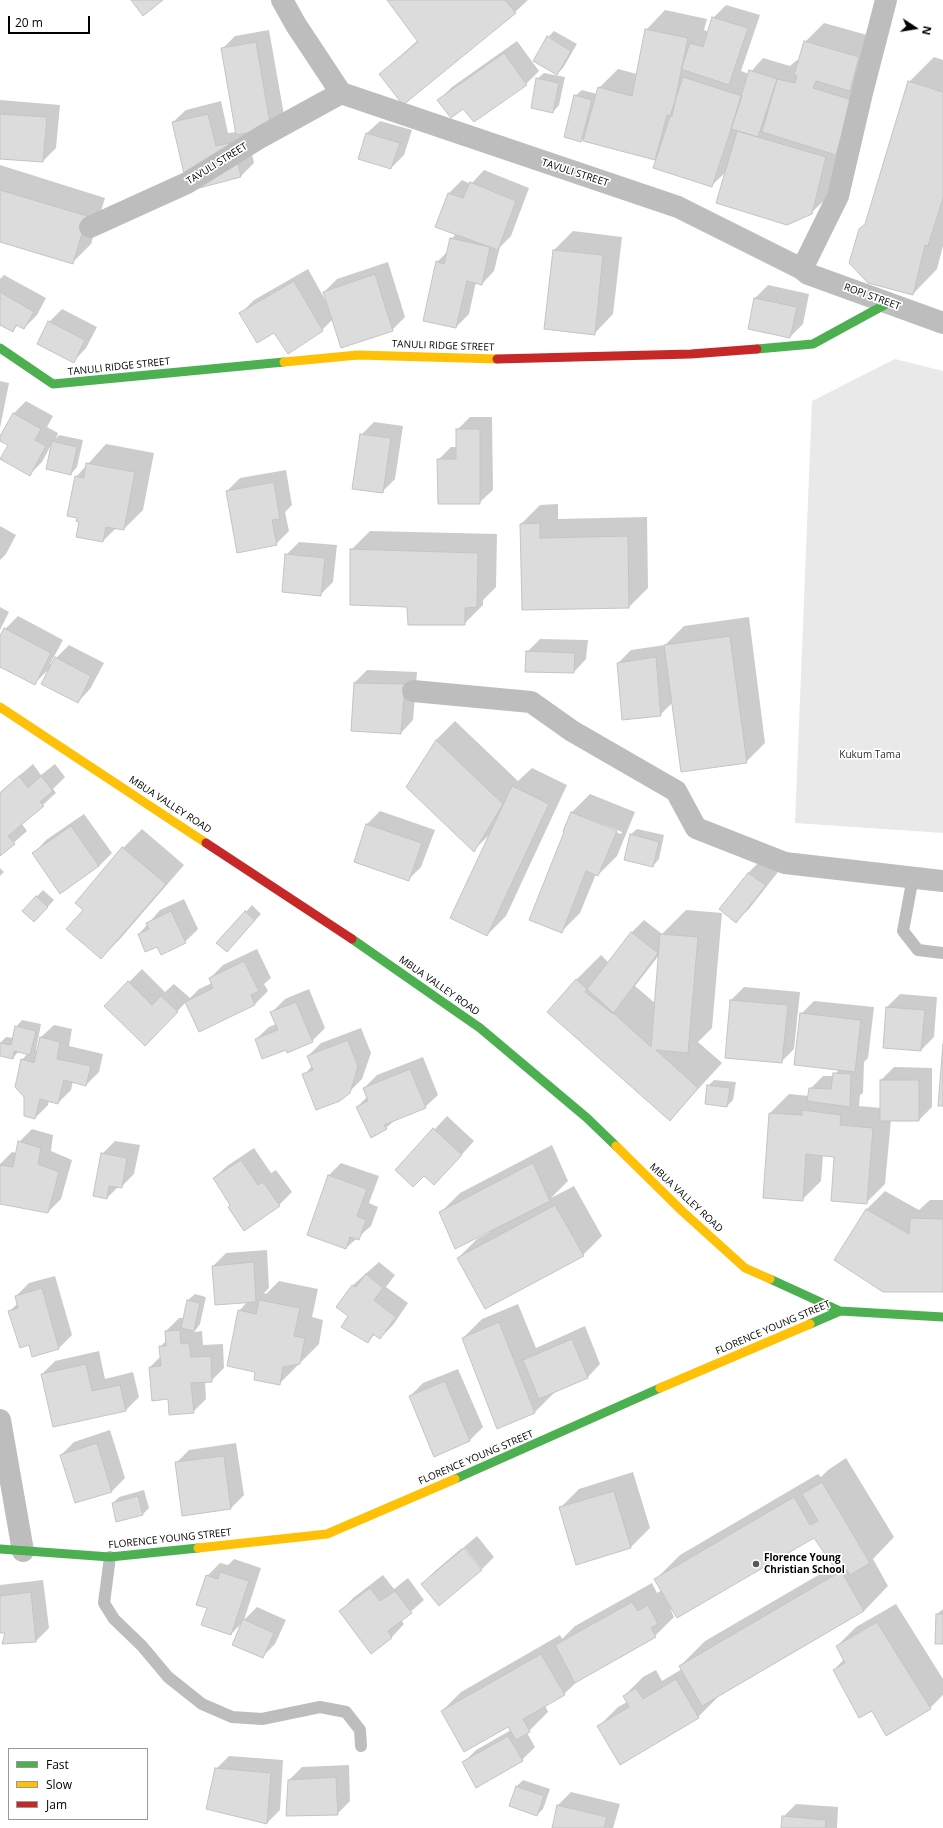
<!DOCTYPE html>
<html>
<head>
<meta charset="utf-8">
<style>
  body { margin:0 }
  #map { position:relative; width:943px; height:1828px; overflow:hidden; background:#fff; font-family:"Open Sans",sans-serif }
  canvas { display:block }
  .legend { position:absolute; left:8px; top:1748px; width:140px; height:72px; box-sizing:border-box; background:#fff; border:1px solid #999; margin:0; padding:5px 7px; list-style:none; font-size:12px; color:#000 }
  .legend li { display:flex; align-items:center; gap:8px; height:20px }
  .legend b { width:20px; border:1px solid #999 }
  .north { position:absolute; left:895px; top:8px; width:40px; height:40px; -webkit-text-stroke:3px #fff; paint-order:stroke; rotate:102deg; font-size:11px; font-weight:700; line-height:16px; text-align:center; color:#000 }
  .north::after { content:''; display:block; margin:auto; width:14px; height:18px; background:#000; clip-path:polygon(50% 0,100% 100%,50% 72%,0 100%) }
  .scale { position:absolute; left:8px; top:16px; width:82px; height:18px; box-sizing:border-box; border:2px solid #000; border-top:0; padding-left:5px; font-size:12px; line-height:14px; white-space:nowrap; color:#000; -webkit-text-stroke:3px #fff; paint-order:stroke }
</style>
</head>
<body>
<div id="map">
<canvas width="943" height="1828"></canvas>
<ul class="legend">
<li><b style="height:5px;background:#4caf50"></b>Fast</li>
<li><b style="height:5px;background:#ffc107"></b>Slow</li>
<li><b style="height:5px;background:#c62828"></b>Jam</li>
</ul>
<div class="north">N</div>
<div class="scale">20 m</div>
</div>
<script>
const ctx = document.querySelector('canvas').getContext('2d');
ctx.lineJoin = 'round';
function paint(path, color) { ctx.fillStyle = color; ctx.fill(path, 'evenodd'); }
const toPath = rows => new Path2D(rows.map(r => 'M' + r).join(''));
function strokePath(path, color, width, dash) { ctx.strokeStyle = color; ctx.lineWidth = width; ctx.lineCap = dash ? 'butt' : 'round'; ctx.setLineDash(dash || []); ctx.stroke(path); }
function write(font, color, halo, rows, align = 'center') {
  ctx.font = font + ' "Open Sans",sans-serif'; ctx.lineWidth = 3.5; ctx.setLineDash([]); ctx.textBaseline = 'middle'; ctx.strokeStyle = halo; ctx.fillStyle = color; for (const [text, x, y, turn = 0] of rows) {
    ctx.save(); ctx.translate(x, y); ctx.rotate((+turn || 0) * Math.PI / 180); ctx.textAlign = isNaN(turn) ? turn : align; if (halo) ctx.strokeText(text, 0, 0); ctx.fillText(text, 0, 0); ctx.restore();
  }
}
const green = toPath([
  [895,359,943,371,943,833,795,823,812,401]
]);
const shadow = toPath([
  [388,0,528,0,515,12,380,74,418,40],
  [726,5,760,15,741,71,749,74,763,58,790,66,797,60,799,61,805,42,824,23,878,38,831,194,811,213,727,171,711,186,658,155,654,159,586,136,581,141,575,96,582,90,597,94,599,88,618,69,637,74,646,30,665,10,707,19,704,30,709,32,713,18],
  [269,30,284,115,247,132,254,163,241,176,173,122,186,110,221,101,228,133,236,132,222,49,235,36],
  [554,31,577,44,563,68,557,74,548,37],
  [517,41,539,71,526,84,463,108,439,100,452,87],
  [934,57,943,60,943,246,937,269,913,294,866,223,909,82],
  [544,73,565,77,559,105,553,112,537,79],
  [0,100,60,105,56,148,43,161,0,158],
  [380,121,412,130,404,155,391,168,367,133],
  [0,165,105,198,91,244,72,263,0,241],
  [484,170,529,188,511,236,500,247,494,271,482,284,476,282,469,314,456,327,437,262,449,250,451,239,456,234,449,193,462,180,471,184],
  [573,231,622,237,613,314,594,334,554,250],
  [388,262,405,317,392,330,333,319,322,330,275,331,241,313,254,300,308,269,327,303,324,292,337,279],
  [4,275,46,298,37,315,24,328,18,325,13,330,0,323,0,279],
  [768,285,809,294,803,324,790,337,749,328,755,298],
  [62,309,97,327,86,348,74,361,49,322],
  [0,381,9,383,0,428],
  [26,401,53,416,47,427,58,433,56,439,59,435,83,440,77,467,71,474,51,445,42,462,29,475,9,445,0,440,13,414],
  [470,417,492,417,493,490,480,502,438,460,451,447,457,447,457,430],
  [374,422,403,426,395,479,382,492,361,435],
  [106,444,154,453,143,510,124,529,116,528,103,541,78,517,76,477],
  [286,470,292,505,285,512,289,531,276,544,227,491,240,478],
  [558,504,558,519,647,517,648,588,629,607,521,524,540,505],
  [0,526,16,535,6,554,0,560],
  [370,531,497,534,496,587,483,600,483,605,464,624,408,606,351,550],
  [299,542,337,545,333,582,320,595,286,555],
  [0,607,9,612,0,630],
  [18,616,63,640,50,664,52,665,56,658,69,645,104,663,90,689,78,702,50,668,34,684,0,665,0,639,5,629],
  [749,617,765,743,746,762,672,703,660,715,618,663,631,650,665,645,684,626],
  [540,639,588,640,586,659,574,672,527,652],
  [367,670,417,672,413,720,401,733,354,683],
  [455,721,518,781,532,768,567,785,506,916,487,935,490,834,474,850,408,787,436,740],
  [33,764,41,775,55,764,65,777,53,789,56,793,22,824,27,831,0,855,0,792],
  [590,794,635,812,617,856,598,875,596,874,580,913,561,932,566,832,571,813],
  [581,816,622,832,621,834,581,818],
  [380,811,435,830,421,867,408,880,356,862,367,824],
  [84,814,112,853,99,866,34,853,46,840],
  [142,829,184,865,120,939,101,958,85,910,76,903,123,848],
  [637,829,664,835,659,859,653,866,630,835],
  [761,860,778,872,749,909,736,921,721,909,748,873],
  [0,868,4,872,0,876],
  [43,890,54,900,40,915,23,911],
  [184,899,198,929,185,942,158,946,139,934,160,910],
  [252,905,261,914,233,945,218,943],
  [686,910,722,913,712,1028,698,1042,722,1063,670,1120,576,980,601,955,609,963,631,933,644,920,662,934],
  [660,954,656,1004,635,986],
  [257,949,271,978,264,984,268,991,255,1004,200,1030,186,1002,158,1032,129,982,142,969,165,992,174,984,190,998,199,989,212,983,210,978,223,965],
  [744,987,800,992,794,1049,781,1062,726,1057,731,1000],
  [309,989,325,1028,312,1041,287,1049,256,1039,269,1027,276,1024,272,1012,285,999],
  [900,994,937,997,934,1037,921,1050,884,1047,887,1007],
  [814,1001,874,1007,868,1058,864,1062,863,1093,860,1095,859,1106,881,1108,881,1080,894,1067,932,1068,932,1107,919,1120,891,1120,885,1184,866,1203,835,1156,823,1155,821,1181,802,1200,770,1113,789,1094,809,1096,810,1089,823,1076,834,1076,839,1069,801,1014],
  [22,1020,41,1024,36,1050,38,1051,41,1037,54,1025,72,1029,69,1046,103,1054,99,1072,86,1085,73,1081,71,1090,58,1103,49,1101,48,1105,35,1118,25,1097,22,1060,28,1053,19,1051,13,1058,0,1055,0,1043,6,1037,13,1038,16,1027],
  [361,1028,371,1053,362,1079,349,1092,304,1075,312,1066,308,1056,321,1043],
  [423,1057,438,1095,425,1107,395,1120,386,1128,357,1107,367,1097,364,1088,377,1075],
  [714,1080,736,1082,733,1100,727,1106,708,1086],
  [447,1116,474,1141,447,1171,424,1175,397,1170],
  [32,1129,53,1135,51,1151,72,1160,61,1199,48,1212,0,1203,0,1164,12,1152,17,1153,19,1142],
  [115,1141,140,1145,134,1174,121,1187,118,1187,107,1198,102,1154],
  [552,1145,568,1181,551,1198,574,1186,602,1236,583,1255,458,1258,477,1239,490,1232,441,1212,460,1193],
  [254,1148,271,1173,276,1170,292,1192,279,1205,231,1205,214,1178,227,1166],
  [341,1163,379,1176,369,1203,378,1207,371,1226,346,1248,328,1176],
  [885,1191,919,1210,930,1200,943,1200,943,1291,866,1210],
  [267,1250,269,1288,264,1293,266,1294,279,1281,318,1289,312,1317,323,1320,319,1344,279,1384,256,1371,239,1311,248,1301,213,1266,226,1253],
  [379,1262,395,1275,386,1287,408,1303,393,1325,380,1338,375,1334,368,1342,349,1316,338,1307,353,1285],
  [55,1276,72,1335,59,1348,29,1344,9,1312,18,1303,16,1296,29,1283],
  [195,1294,206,1297,200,1324,194,1332,202,1331,203,1345,223,1344,224,1368,211,1381,205,1382,206,1399,193,1412,169,1398,150,1367,161,1356,160,1347,167,1340,166,1331,179,1318,184,1318,188,1300],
  [518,1304,536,1348,585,1326,600,1364,588,1377,553,1392,554,1393,535,1412,497,1427,463,1338,482,1319],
  [99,1351,105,1379,133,1372,139,1397,126,1410,42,1374,55,1361],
  [458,1369,483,1427,470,1440,435,1455,410,1396,423,1383],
  [110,1430,125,1478,112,1491,75,1502,61,1455,74,1442],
  [236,1443,244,1495,231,1508,176,1463,189,1450],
  [846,1458,894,1537,873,1559,888,1586,864,1611,717,1696,717,1698,698,1717,599,1726,618,1707,627,1702,624,1696,643,1677,656,1670,662,1681,682,1669,680,1666,705,1641,834,1566,815,1536,673,1608,671,1610,674,1617,655,1636,580,1679,564,1694,545,1705,548,1712,527,1733,535,1747,522,1760,463,1763,476,1750,511,1730,509,1726,442,1711,461,1692,560,1635,562,1639,575,1626,652,1583,657,1593,662,1590,656,1579,680,1555,818,1474,821,1477,828,1470],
  [633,1472,650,1528,631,1547,560,1508,579,1489],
  [144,1490,149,1508,143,1514,113,1503,119,1497],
  [477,1536,494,1557,482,1569,464,1547],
  [462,1548,480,1570,422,1584,435,1571],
  [234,1559,261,1568,244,1620,257,1607,286,1620,275,1644,262,1657,244,1621,231,1634,208,1607,207,1576,220,1563,228,1565],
  [383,1575,394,1589,408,1578,424,1600,401,1620,404,1624,392,1637,371,1652,341,1611,353,1598],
  [43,1580,49,1628,36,1641,4,1643,6,1631,0,1632,0,1585],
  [896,1604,943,1679,943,1695,930,1708,872,1710,834,1670,844,1659,837,1646,856,1627],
  [943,1609,943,1643,937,1614],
  [229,1756,283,1760,280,1810,267,1823,216,1769],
  [349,1765,350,1801,337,1814,289,1780,302,1767],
  [523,1780,550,1789,543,1809,537,1815,510,1805,517,1786],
  [571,1792,620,1804,613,1828,553,1828,558,1805],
  [796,1804,838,1807,837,1828,782,1828,783,1817]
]);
const building = toPath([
  [131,0,163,0,143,16,131,0],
  [387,0,505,0,516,13,403,105,379,74,418,42,387,0],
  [712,17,748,28,729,85,681,69,690,43,703,47,712,17],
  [645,29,688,38,672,116,667,115,655,160,583,141,598,87,632,96,645,29],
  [547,36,571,51,557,75,533,61,547,36],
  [804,41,859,57,850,91,816,81,813,88,852,100,836,155,762,132,777,79,795,83,797,76,794,75,804,41],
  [256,42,271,129,236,135,221,48,256,42],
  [504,53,527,85,474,122,463,109,451,118,437,100,504,53],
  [749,70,777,79,758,137,731,129,749,70],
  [683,77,742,96,712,187,653,168,683,77],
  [536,78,559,83,553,113,531,108,536,78],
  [908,81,943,92,943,198,928,246,925,245,913,295,868,283,849,263,859,229,865,224,908,81],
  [574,95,592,100,581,142,564,137,574,95],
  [0,114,47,117,43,162,0,159,0,114],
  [208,114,216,146,234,142,241,177,188,191,172,122,208,114],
  [737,131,826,157,812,214,787,225,716,203,737,131],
  [366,133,400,143,391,169,358,159,366,133],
  [470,182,516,201,498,250,435,227,448,193,463,198,470,182],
  [0,190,87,216,73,264,0,242,0,190],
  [450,238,490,247,482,285,467,281,456,328,423,321,436,261,444,264,450,238],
  [553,250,603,255,595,335,544,329,553,250],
  [375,274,393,331,341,348,323,292,375,274],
  [294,281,323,331,288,354,274,333,257,343,239,313,294,281],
  [0,292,34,312,24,329,16,325,13,332,0,325,0,292],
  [754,298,797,307,790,338,748,329,754,298],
  [48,321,85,340,74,363,37,344,48,321],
  [13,413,41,429,35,440,46,446,30,476,0,459,8,445,0,441,0,436,13,413],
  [456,429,480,429,480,504,438,504,437,459,456,459,456,429],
  [360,434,391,438,383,493,352,489,360,434],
  [52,441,77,447,71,475,46,469,52,441],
  [86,463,135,472,124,530,106,527,103,542,76,537,79,522,76,521,77,518,67,516,75,476,84,478,86,463],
  [274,482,280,519,272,520,277,545,237,553,226,491,274,482],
  [540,523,540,538,628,536,629,608,522,610,520,524,540,523],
  [350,549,478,553,477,607,465,608,465,625,408,625,407,607,350,605,350,549],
  [285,554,325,558,321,596,282,592,285,554],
  [4,628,51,653,35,685,0,667,0,636,4,628],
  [730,636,747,763,681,772,664,645,730,636],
  [526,651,575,653,574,673,525,672,526,651],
  [55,657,91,676,78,703,41,684,55,657],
  [656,657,661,716,622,720,617,663,656,657],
  [354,683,405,684,401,734,351,731,354,683],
  [436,740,503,804,474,852,406,787,436,740],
  [19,776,28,788,41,776,53,791,40,802,44,806,8,836,15,844,0,856,0,793,19,776],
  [512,786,549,804,487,936,450,918,512,786],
  [571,812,617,831,598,876,586,871,562,933,529,920,564,832,563,831,571,812],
  [366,824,422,843,409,881,354,862,366,824],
  [71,826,99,866,60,894,32,853,71,826],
  [630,834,659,842,653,867,624,860,630,834],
  [122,847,166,884,101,959,66,929,83,910,75,903,122,847],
  [748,873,766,885,736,923,719,909,748,873],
  [36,896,48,907,34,922,22,911,36,896],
  [171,911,186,943,161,955,157,947,145,952,138,934,149,929,146,923,171,911],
  [245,911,255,920,227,952,216,943,245,911],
  [631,932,658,953,613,1014,585,992,631,932],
  [660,934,698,937,688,1053,656,1050,698,1088,670,1121,547,1012,576,979,651,1047,660,934],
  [244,961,259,991,251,995,255,1005,199,1032,185,1002,213,988,209,978,244,961],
  [128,981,152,1005,161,996,178,1012,145,1046,104,1006,128,981],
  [730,1000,788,1005,782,1063,725,1058,730,1000],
  [296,1002,313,1042,287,1053,286,1050,262,1059,255,1039,278,1030,270,1012,296,1002],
  [886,1007,925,1010,921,1051,883,1048,886,1007],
  [800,1013,861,1020,855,1072,794,1065,800,1013],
  [15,1026,36,1031,30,1055,14,1051,13,1059,0,1056,0,1043,11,1045,15,1026],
  [40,1037,60,1042,57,1059,91,1066,86,1086,64,1080,58,1104,40,1099,35,1119,24,1116,24,1097,15,1087,21,1059,34,1063,40,1037],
  [348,1040,358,1067,350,1093,340,1101,316,1110,302,1074,313,1070,307,1056,348,1040],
  [943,1044,943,1106,938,1106,943,1044],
  [410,1069,426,1108,384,1125,387,1129,371,1138,356,1107,368,1101,363,1088,410,1069],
  [833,1073,851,1074,850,1107,807,1101,809,1088,831,1089,833,1073],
  [880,1080,919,1080,919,1121,880,1121,880,1080],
  [707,1085,730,1088,727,1107,705,1104,707,1085],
  [802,1110,841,1115,840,1125,873,1128,867,1204,831,1201,834,1157,806,1154,803,1201,763,1198,769,1113,802,1115,802,1110],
  [433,1128,462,1155,434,1185,424,1176,413,1187,395,1170,433,1128],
  [18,1141,41,1148,38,1164,59,1172,48,1213,0,1204,0,1165,13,1167,18,1141],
  [101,1153,127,1158,122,1188,109,1186,107,1199,93,1196,101,1153],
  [241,1160,258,1185,263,1182,280,1206,244,1231,228,1207,230,1205,213,1178,241,1160],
  [533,1163,550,1201,455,1249,439,1212,533,1163],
  [328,1175,367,1189,357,1216,366,1220,359,1240,350,1237,346,1249,307,1235,328,1175],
  [555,1205,584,1256,485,1309,457,1258,555,1205],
  [866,1209,909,1234,910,1218,943,1219,943,1292,883,1292,834,1260,866,1209],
  [254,1262,256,1302,215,1305,212,1266,254,1262],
  [366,1274,383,1288,374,1300,396,1317,380,1339,373,1334,368,1343,341,1327,348,1316,336,1307,352,1285,356,1287,366,1274],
  [42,1288,59,1349,32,1357,29,1345,20,1348,8,1311,18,1308,15,1296,42,1288],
  [187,1300,200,1303,194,1331,181,1328,187,1300],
  [259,1300,300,1308,294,1336,305,1338,300,1364,283,1367,280,1385,254,1380,255,1372,227,1366,238,1310,256,1314,259,1300],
  [499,1322,535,1413,497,1429,462,1338,499,1322],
  [180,1330,181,1344,189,1343,191,1357,211,1356,212,1382,191,1383,194,1413,169,1415,168,1399,152,1401,149,1367,161,1366,159,1346,166,1346,165,1331,180,1330],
  [572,1339,588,1378,539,1399,523,1360,572,1339],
  [86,1364,92,1391,120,1385,126,1411,53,1427,41,1374,86,1364],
  [445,1381,470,1441,434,1457,409,1396,445,1381],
  [97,1443,112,1492,75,1503,60,1455,97,1443],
  [224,1456,231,1509,182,1516,175,1462,224,1456],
  [822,1482,870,1563,850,1575,846,1569,842,1572,864,1611,702,1706,679,1666,838,1573,814,1538,677,1618,654,1579,794,1497,810,1525,818,1521,802,1494,822,1482],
  [614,1491,631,1548,576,1565,559,1507,614,1491],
  [138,1496,143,1515,116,1522,112,1503,138,1496],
  [464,1548,482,1570,439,1606,421,1584,464,1548],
  [220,1572,249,1581,231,1635,201,1625,207,1608,196,1605,206,1575,218,1579,220,1572],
  [370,1588,380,1601,395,1591,412,1613,388,1631,392,1638,371,1654,339,1611,370,1588],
  [31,1592,36,1642,2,1644,5,1633,0,1633,0,1596,31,1592],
  [632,1602,638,1611,648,1605,658,1624,651,1628,656,1637,575,1683,555,1645,632,1602],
  [936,1614,943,1614,943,1644,935,1644,936,1614],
  [243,1619,274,1633,263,1658,232,1645,243,1619],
  [877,1622,931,1709,886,1736,872,1711,859,1718,833,1670,845,1663,836,1646,877,1622],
  [541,1654,565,1695,523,1719,530,1732,516,1740,508,1727,464,1752,441,1711,541,1654],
  [676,1679,699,1718,620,1765,597,1726,629,1707,623,1696,636,1688,643,1699,676,1679],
  [508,1736,523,1761,476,1788,462,1762,508,1736],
  [215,1768,271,1773,267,1824,206,1809,215,1768],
  [336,1777,338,1815,286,1816,288,1780,336,1777],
  [516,1786,544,1796,537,1816,509,1806,516,1786],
  [557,1805,607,1817,604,1828,552,1828,557,1805],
  [782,1816,826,1820,825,1828,781,1828,782,1816]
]);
const lane = toPath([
  [913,877,903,931,918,950,943,953],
  [110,1557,104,1603,114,1619,142,1646,168,1677,202,1704,232,1717,262,1719,320,1707,346,1712,360,1730,361,1746]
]);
const street = toPath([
  [282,0,296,25,341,93,678,207,802,269,808,274,943,323],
  [90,227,187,183,261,137,341,93],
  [802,269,838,196,862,93,886,0],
  [413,691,531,702,572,731,676,791,696,828,785,863,943,881],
  [0,1420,23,1551]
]);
const fast = toPath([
  [0,348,53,384,284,362],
  [757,349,813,344,888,303],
  [352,939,480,1028,587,1118,616,1146],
  [770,1279,840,1311],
  [810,1324,840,1311,943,1317],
  [455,1479,660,1388],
  [0,1549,110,1557,198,1548]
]);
const slow = toPath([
  [284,362,358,355,497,359],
  [0,707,206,843],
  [616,1146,682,1211,745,1268,770,1279],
  [660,1388,810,1324],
  [198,1548,327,1534,455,1479]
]);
const jam = toPath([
  [497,359,691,354,757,349],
  [206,843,352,939]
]);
const markers = [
  [756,1564,4,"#595959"]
];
const streetNames = [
  ["TAVULI STREET",217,164,-32],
  ["TAVULI STREET",575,173,18],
  ["ROPI STREET",872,297,20],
  ["TANULI RIDGE STREET",443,346,2],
  ["TANULI RIDGE STREET",119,367,-6],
  ["MBUA VALLEY ROAD",170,805,33],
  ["MBUA VALLEY ROAD",439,986,35],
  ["MBUA VALLEY ROAD",686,1198,43],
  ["FLORENCE YOUNG STREET",773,1328,-23],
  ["FLORENCE YOUNG STREET",476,1458,-23],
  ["FLORENCE YOUNG STREET",170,1539,-6]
];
const parkNames = [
  ["Kukum Tama",870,755]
];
const poiNames = [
  ["Florence Young",764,1558],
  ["Christian School",764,1570]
];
paint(green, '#e9e9e9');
paint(shadow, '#0003');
paint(building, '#dcdcdc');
strokePath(building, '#c4c4c4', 1);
strokePath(lane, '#bdbdbd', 12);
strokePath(street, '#bdbdbd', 22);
strokePath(fast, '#4caf50', 9);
strokePath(slow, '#ffc107', 9);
strokePath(jam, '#c62828', 9);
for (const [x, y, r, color] of markers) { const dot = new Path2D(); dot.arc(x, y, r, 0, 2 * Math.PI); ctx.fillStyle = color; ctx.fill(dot); strokePath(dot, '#fff', 1.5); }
write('10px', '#000', '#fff', streetNames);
write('10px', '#2e2e2e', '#fff', parkNames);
write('bold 10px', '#000', '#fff', poiNames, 'left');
</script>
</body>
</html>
